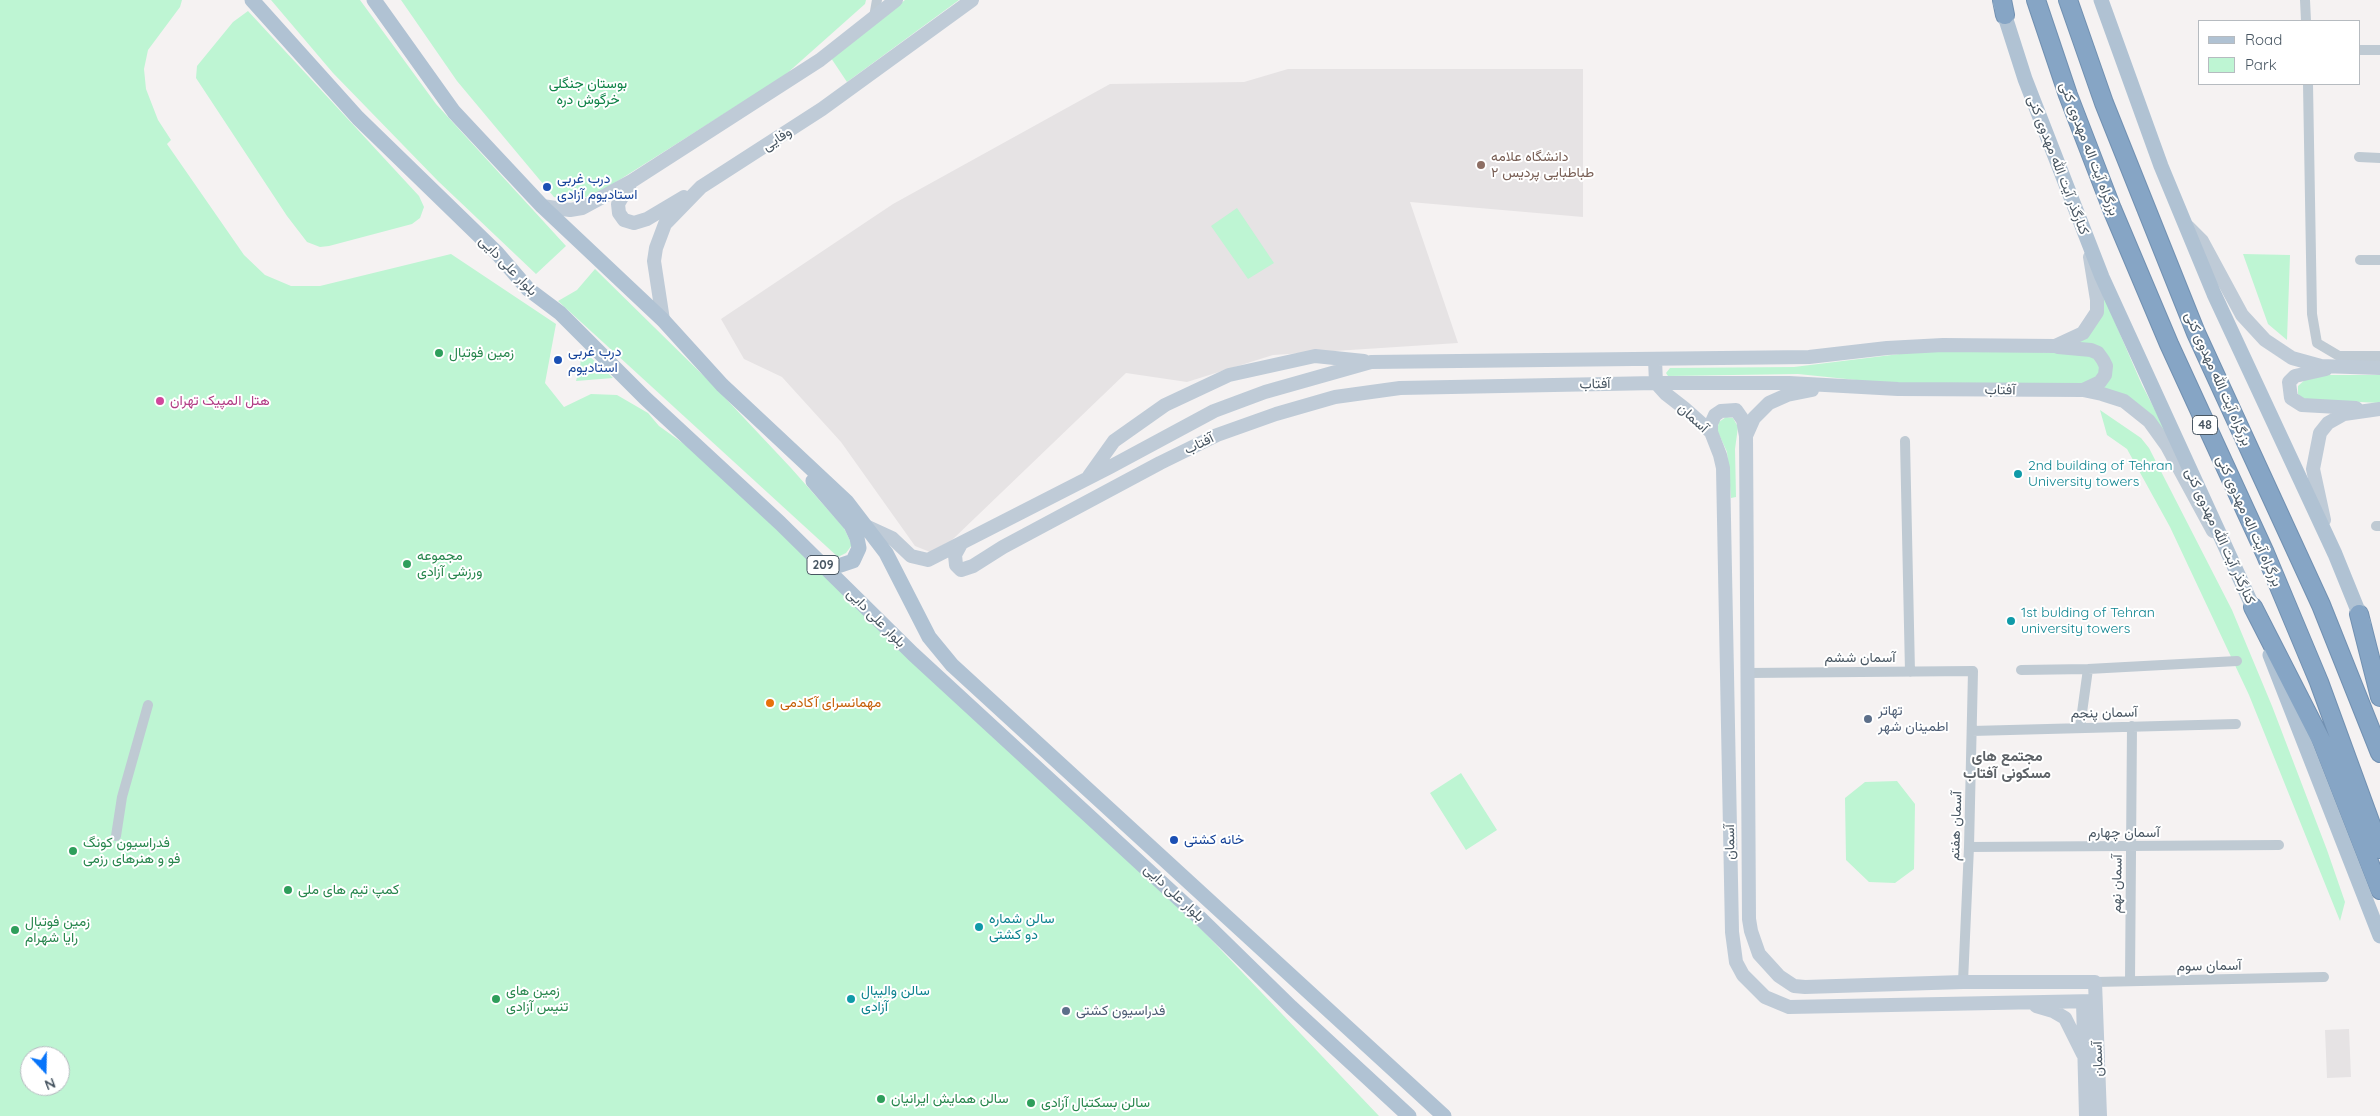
<!DOCTYPE html>
<html>
<head>
<meta charset="utf-8">
<style>
  body { margin:0 }
  #map { position:relative; width:2380px; height:1116px; overflow:hidden; background:#f5f2f2; font-family:Quicksand,sans-serif }
  canvas { display:block }
  .legend { position:absolute; left:2198px; top:20px; width:162px; height:65px; box-sizing:border-box; background:#fff; border:1px solid #b6bbc0; margin:0; padding:6px 9px; list-style:none; font-size:15px; color:#485662 }
  .legend li { display:flex; align-items:center; gap:10px; height:25px }
  .legend b { width:25px; border:1px solid #b6bbc0 }
  .north { position:absolute; left:20px; top:1046px; width:50px; height:50px; box-sizing:border-box; background:#fff; border:1px solid #b6bbc0; border-radius:50%; rotate:159deg; font-size:14px; font-weight:700; line-height:20px; text-align:center; color:#485662 }
  .north::after { content:''; display:block; margin:auto; width:18px; height:22px; background:#0774fa; clip-path:polygon(50% 0,100% 100%,50% 72%,0 100%) }
</style>
</head>
<body>
<div id="map">
<canvas width="2380" height="1116"></canvas>
<ul class="legend">
<li><b style="height:6px;background:#b0c2d3"></b>Road</li>
<li><b style="height:14px;background:#bef5d3"></b>Park</li>
</ul>
<div class="north">N</div>
</div>
<script>
const ctx = document.querySelector('canvas').getContext('2d');
ctx.lineJoin = 'round';
function paint(path, color) { ctx.fillStyle = color; ctx.fill(path, 'evenodd'); }
const toPath = rows => new Path2D(rows.map(r => 'M' + r).join(''));
function strokePath(path, color, width, dash) { ctx.strokeStyle = color; ctx.lineWidth = width; ctx.lineCap = dash ? 'butt' : 'round'; ctx.setLineDash(dash || []); ctx.stroke(path); }
function write(font, color, halo, rows, align = 'center') {
  ctx.font = font + ' Quicksand,Vazirmatn,sans-serif'; ctx.lineWidth = 4; ctx.setLineDash([]); ctx.textBaseline = 'middle'; ctx.strokeStyle = halo; ctx.fillStyle = color; for (const [text, x, y, turn = 0] of rows) {
    ctx.save(); ctx.translate(x, y); ctx.rotate((+turn || 0) * Math.PI / 180); ctx.textAlign = isNaN(turn) ? turn : align; if (halo) ctx.strokeText(text, 0, 0); ctx.fillText(text, 0, 0); ctx.restore();
  }
}
const education = toPath([
  [1288,69,1583,69,1583,217,1410,202,1458,343,1273,355,1187,382,1126,373,952,540,930,552,915,546,841,442,782,377,744,359,721,319,893,204,1110,84,1244,82],
  [2349,1029,2351,1077,2327,1078,2325,1030]
]);
const green = toPath([
  [0,0,182,0,180,7,148,50,144,69,146,89,158,120,171,140,167,144,244,255,265,275,291,286,320,286,451,254,556,324,545,383,564,407,591,394,617,395,648,413,659,426,712,464,1203,931,1379,1116,0,1116],
  [30,1056,60,1056,60,1086,30,1086],
  [271,0,360,0,436,104,566,246,536,274,438,181,333,73],
  [401,0,866,0,865,4,784,76,597,194,572,201,554,197,457,81],
  [905,0,959,0,847,82,831,58],
  [248,11,419,196,424,207,420,218,412,224,329,246,320,247,307,242,287,216,196,78,197,66,233,22],
  [1237,208,1274,263,1248,279,1211,226],
  [2243,254,2290,255,2287,340,2268,324],
  [595,269,713,385,791,468,844,528,852,545,846,553,838,557,558,301,577,290],
  [2095,276,2142,385,2167,433,2169,442,2100,388,2112,369,2074,343,2091,331],
  [582,350,597,363,613,378,576,381,580,367],
  [2002,350,2092,355,2101,368,2099,376,2084,385,1905,385,1798,374,1668,376,1666,373,1670,368,1794,367,1924,351],
  [2329,375,2380,375,2380,403,2302,399,2298,394,2298,386,2307,378],
  [2100,410,2141,438,2149,448,2232,610,2272,706,2327,850,2345,902,2340,921,2249,695,2170,527,2127,449,2107,435],
  [1726,417,1733,418,1738,427,1735,449,1736,497,1731,498,1727,452,1717,430,1719,422],
  [1461,773,1497,830,1466,850,1430,793],
  [1897,781,1915,804,1914,869,1895,883,1869,882,1846,860,1845,798,1865,782]
]);
const street = toPath([
  [2305,0,2306,21],
  [874,17,877,0],
  [2359,50,2380,50],
  [2308,84,2312,314,2317,343,2339,356,2380,356],
  [2359,157,2380,158],
  [2360,260,2380,260],
  [1905,441,1910,672],
  [2376,526,2380,526],
  [2021,670,2088,669,2237,661],
  [1748,673,1973,671,1969,847,1963,982],
  [2080,727,2088,669],
  [1972,731,2236,724],
  [116,836,122,797,148,705],
  [1969,847,2279,845],
  [2130,981,2132,726],
  [2095,982,2324,977]
]);
const secondary = toPath([
  [630,184,618,204,619,213,624,220,634,223,647,219,684,197],
  [542,206,570,210,582,208,632,181,820,60,896,0],
  [2188,227,2202,241,2242,315,2265,340,2292,358,2321,366,2380,368],
  [663,320,654,261,656,248,665,224,701,187,822,109,972,0],
  [2058,347,2091,350,2098,353,2103,360,2106,366,2105,375,2100,382,2083,390],
  [1655,359,1656,383,1666,394,1684,408,1711,432,1720,455,1723,468,1732,932,1736,962,1743,975,1765,997,1789,1007,2095,1001],
  [2326,369,2295,376,2289,382,2291,398,2302,405,2356,408],
  [1711,432,1711,424,1715,415,1721,411,1736,410,1743,420,1746,436,1749,919,1751,931,1759,954,1779,976,1794,986,1805,987,1963,982,2095,982,2100,1116],
  [1746,436,1754,418,1769,403,1787,395,1812,390],
  [1089,476,1114,441,1165,405,1229,375,1315,356,1364,361],
  [2324,520,2313,469,2320,433,2328,423,2344,414,2380,409],
  [868,527,892,538,911,556,928,560,1110,467,1214,411,1265,392,1371,362,1809,357,1887,348,1943,345,2055,346,2083,333,2097,312,2097,300,2090,257],
  [961,544,955,555,956,565,961,570,973,566,1003,547,1160,463,1217,435,1276,414,1335,397,1400,388,1656,383,1789,383,1898,389,2083,390,2102,394,2124,401,2149,421,2167,446,2213,531],
  [2083,1002,2086,1116],
  [2036,1006,2053,1011,2065,1018,2083,1054]
]);
const primary = toPath([
  [252,0,358,118,497,253,528,289,560,313,645,398,780,523,913,654,1202,920,1291,1007,1409,1116],
  [374,0,454,112,542,206,663,320,722,385,847,502,886,553,929,637,952,665,1444,1116],
  [2101,0,2161,166,2214,294,2335,554,2363,623],
  [2001,4,2025,79,2102,277,2257,616],
  [813,481,851,525,857,538,859,548,853,561,838,566,823,565],
  [2270,655,2380,936]
]);
const highway = toPath([
  [2002,0,2005,15],
  [2036,0,2068,95,2112,209,2169,344,2265,553,2319,682,2380,849],
  [2068,0,2104,103,2196,333,2321,605,2380,753],
  [2253,607,2322,742,2380,890],
  [2359,614,2380,697]
]);
const markers = [
  [1481,165,5,"#8d6e63"],
  [547,187,5,"#1a4fb4"],
  [439,353,5,"#2e9e5b"],
  [558,360,5,"#1a4fb4"],
  [160,401,5,"#d1479c"],
  [2018,474,5,"#0f9aa8"],
  [407,564,5,"#2e9e5b"],
  [2011,621,5,"#0f9aa8"],
  [770,703,5,"#e8710a"],
  [1868,719,5,"#5c6f8a"],
  [1174,840,5,"#1a4fb4"],
  [73,851,5,"#2e9e5b"],
  [288,890,5,"#2e9e5b"],
  [979,927,5,"#0f9aa8"],
  [15,930,5,"#2e9e5b"],
  [496,999,5,"#2e9e5b"],
  [851,999,5,"#0f9aa8"],
  [1066,1011,5,"#5c6f8a"],
  [881,1099,5,"#2e9e5b"],
  [1031,1103,5,"#2e9e5b"]
];
const shields = [
  [2205,425,25],
  [823,565,32]
];
const shieldNames = [
  ["48",2205,425],
  ["209",823,565]
];
const parkNames = [
  ["بوستان جنگلی",588,84],
  ["خرگوش دره",588,100]
];
const streetNames = [
  ["وفایی",777,139,-33],
  ["بزرگراه آیت اله مهدوی کنی",2089,149,69],
  ["کنارگذر آیت الله مهدوی کنی",2058,165,69],
  ["بلوار علی دایی",508,266,46],
  ["بزرگراه آیت الله مهدوی کنی",2218,379,66],
  ["آفتاب",1595,384,-1],
  ["آفتاب",2000,390,1],
  ["آسمان",1693,418,43],
  ["آفتاب",1199,444,-26],
  ["بزرگراه آیت اله مهدوی کنی",2249,521,66],
  ["کنارگذر آیت الله مهدوی کنی",2220,536,65],
  ["بلوار علی دایی",876,618,45],
  ["آسمان ششم",1860,658],
  ["آسمان پنجم",2104,713,-1],
  ["آسمان هفتم",1956,826,-88],
  ["آسمان چهارم",2124,833],
  ["آسمان",1730,842,-91],
  ["آسمان نهم",2117,884,-89],
  ["بلوار علی دایی",1174,893,43],
  ["آسمان سوم",2209,966,-1],
  ["آسمان",2098,1059,-92]
];
const educationNames = [
  ["دانشگاه علامه",1491,157],
  ["طباطبایی پردیس ۲",1491,173]
];
const transitNames = [
  ["درب غربی",557,179],
  ["استادیوم آزادی",557,195],
  ["درب غربی",568,352],
  ["استادیوم",568,368],
  ["خانه کشتی",1184,840]
];
const leisureNames = [
  ["زمین فوتبال",449,353],
  ["مجموعه",417,556],
  ["ورزشی آزادی",417,572],
  ["فدراسیون کونگ",83,843],
  ["فو و هنرهای رزمی",83,859],
  ["کمپ تیم های ملی",298,890],
  ["زمین فوتبال",25,922],
  ["رایا شهرام",25,938],
  ["زمین های",506,991],
  ["تنیس آزادی",506,1007],
  ["سالن همایش ایرانیان",891,1099],
  ["سالن بسکتبال آزادی",1041,1103]
];
const hotelNames = [
  ["هتل المپیک تهران",170,401]
];
const cultureNames = [
  ["2nd building of Tehran",2028,466],
  ["University towers",2028,482],
  ["1st bulding of Tehran",2021,613],
  ["university towers",2021,629],
  ["سالن شماره",989,919],
  ["دو کشتی",989,935],
  ["سالن والیبال",861,991],
  ["آزادی",861,1007]
];
const foodNames = [
  ["مهمانسرای آکادمی",780,703]
];
const serviceNames = [
  ["تهاتر",1878,711],
  ["اطمینان شهر",1878,727],
  ["فدراسیون کشتی",1076,1011]
];
const neighbourhoodNames = [
  ["مجتمع های",2007,756],
  ["مسکونی آفتاب",2007,773]
];
paint(education, '#e6e3e4');
paint(green, '#bef5d3');
strokePath(highway, '#7190b1', 20);
strokePath(street, '#bfcad3', 10);
strokePath(secondary, '#bfcbd7', 14);
strokePath(primary, '#b0c2d3', 15);
strokePath(highway, '#86a5c5', 18);
for (const [x, y, r, color] of markers) { const dot = new Path2D(); dot.arc(x, y, r, 0, 2 * Math.PI); ctx.fillStyle = color; ctx.fill(dot); strokePath(dot, '#fff', 2); }
for (const [x, y, w] of shields) { const box = new Path2D(); box.roundRect(x - w / 2, y - 9.5, w, 19, 4); ctx.fillStyle = '#fff'; ctx.fill(box); strokePath(box, '#485662', 1); }
write('bold 12px', '#485662', null, shieldNames);
write('14px', '#0d8246', '#fff', parkNames);
write('14px', '#485662', '#fff', streetNames);
write('14px', '#785e54', '#fff', educationNames, 'left');
write('14px', '#164399', '#fff', transitNames, 'left');
write('14px', '#27864d', '#fff', leisureNames, 'left');
write('14px', '#b23c85', '#fff', hotelNames, 'left');
write('14px', '#0d838f', '#fff', cultureNames, 'left');
write('14px', '#c56008', '#fff', foodNames, 'left');
write('14px', '#4e5e75', '#fff', serviceNames, 'left');
write('bold 15px', '#5e6368', '#fff', neighbourhoodNames);
</script>
</body>
</html>
